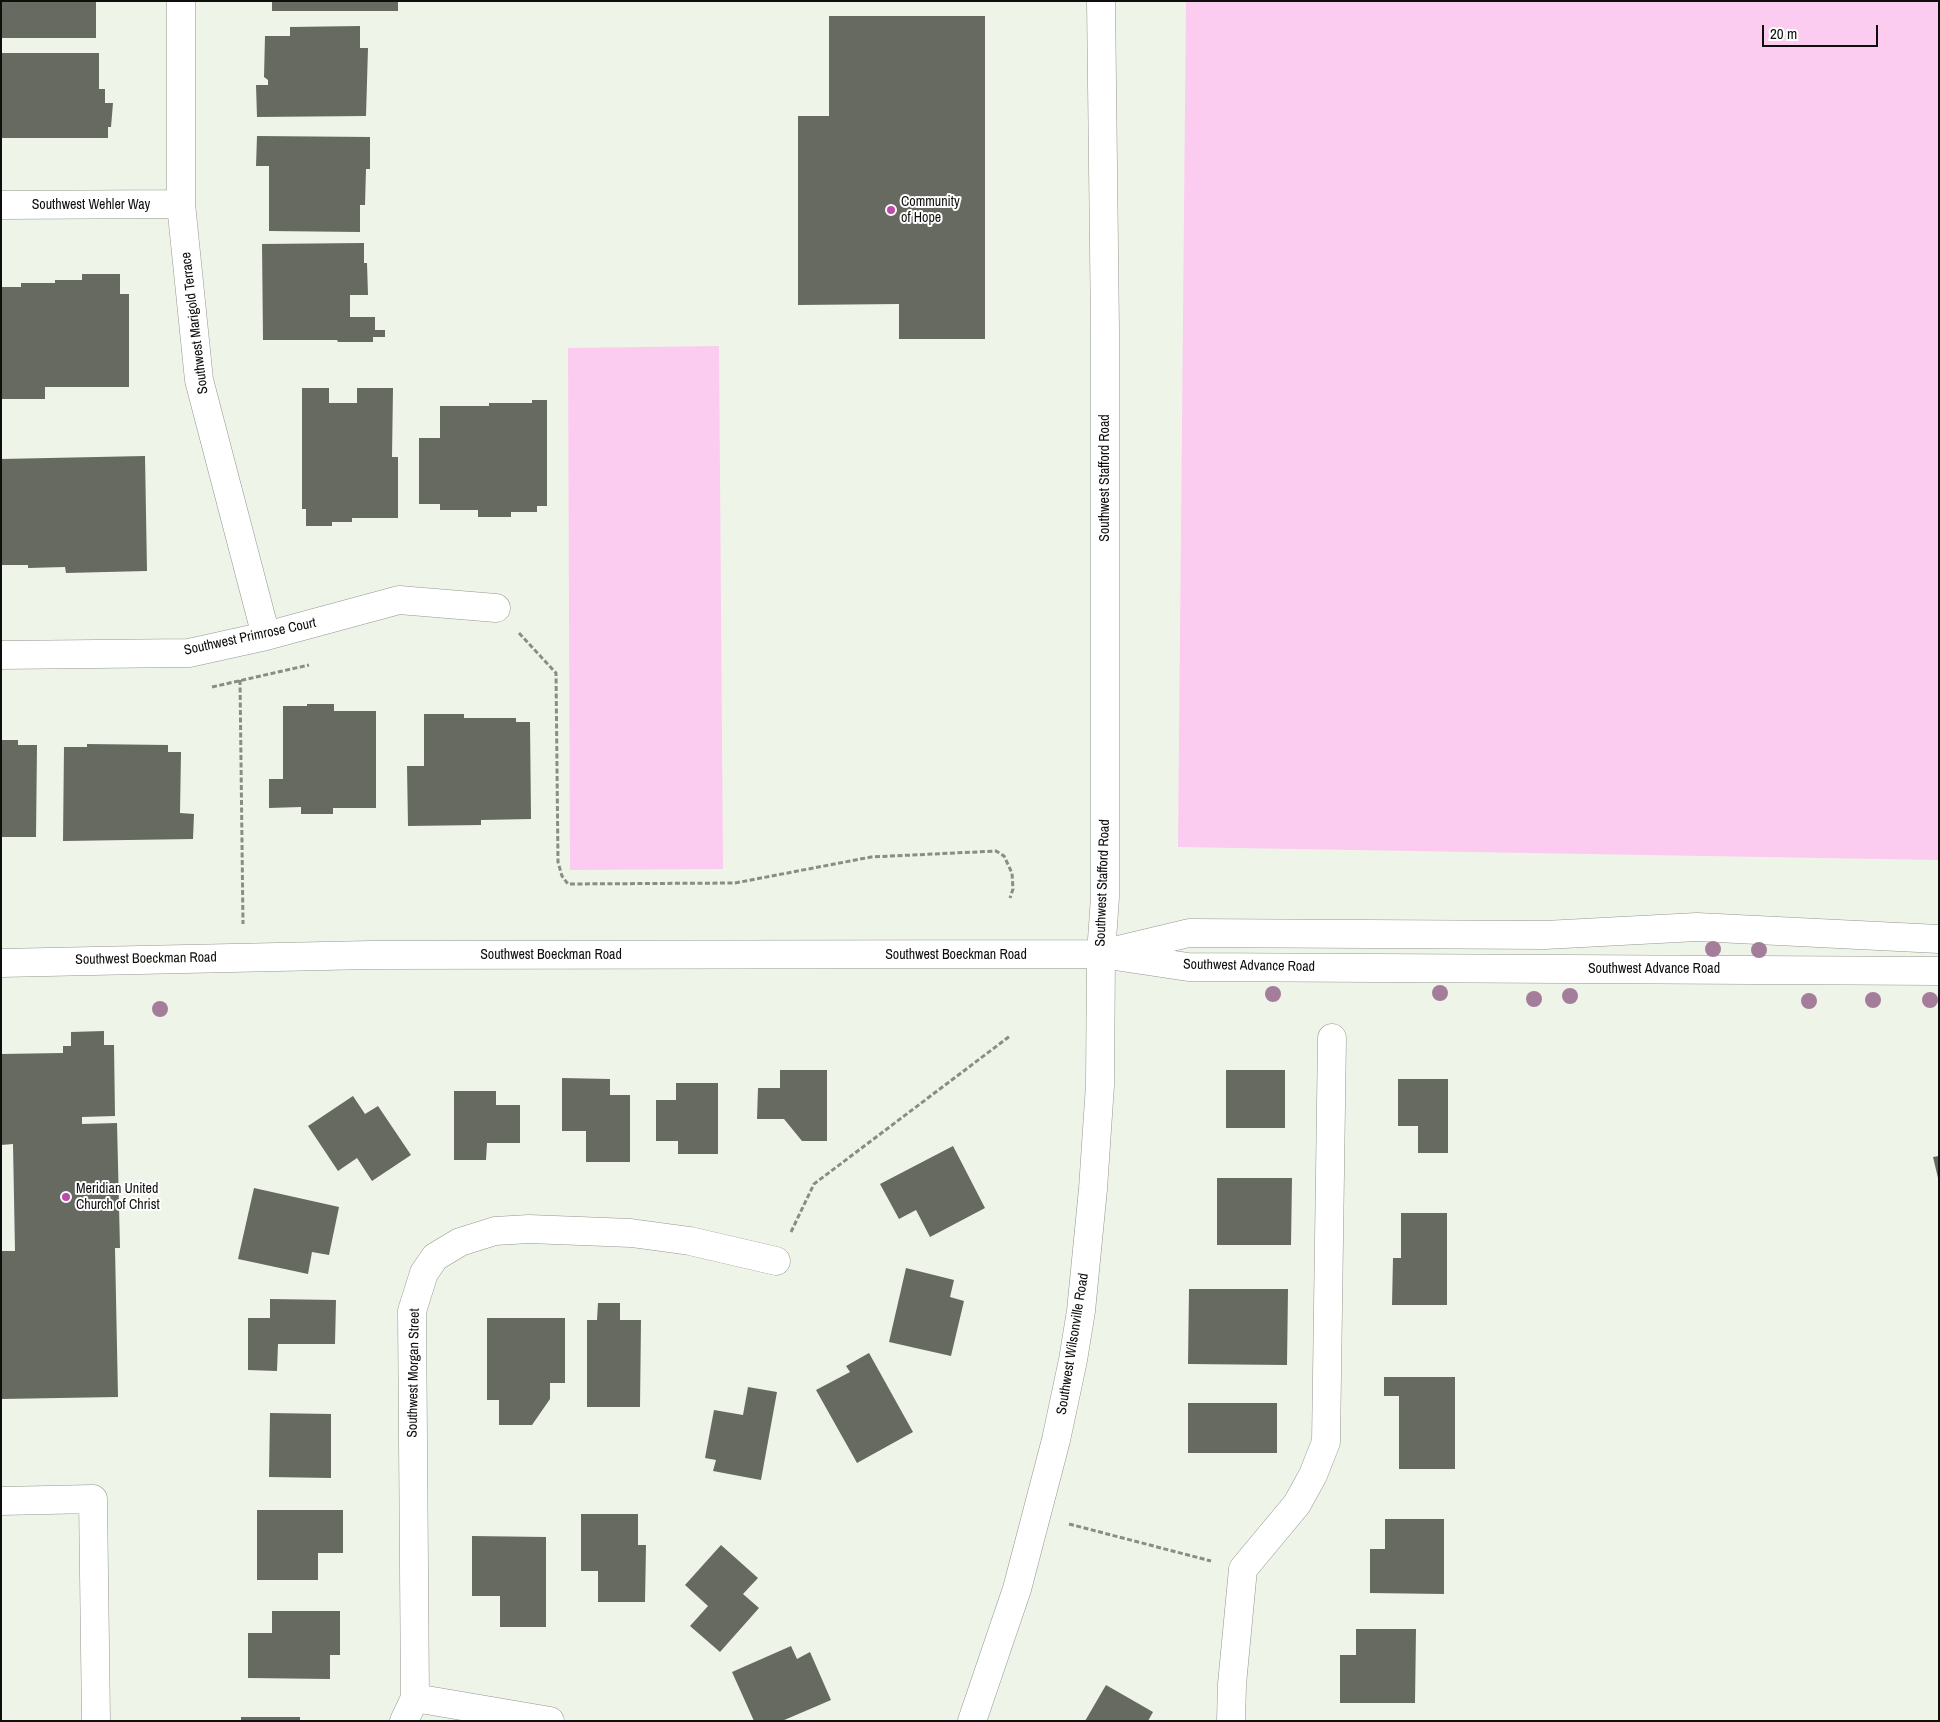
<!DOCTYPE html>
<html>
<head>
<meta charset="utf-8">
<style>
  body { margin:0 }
  #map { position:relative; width:1940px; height:1722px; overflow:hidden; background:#eff4e9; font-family:"Archivo Narrow",sans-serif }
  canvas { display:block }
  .frame { position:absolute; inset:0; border:2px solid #0e0f0c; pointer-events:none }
  .scale { position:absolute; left:1762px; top:25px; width:116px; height:22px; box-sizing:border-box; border:2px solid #0e0f0c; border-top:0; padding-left:6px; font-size:15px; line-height:18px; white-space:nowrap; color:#0e0f0c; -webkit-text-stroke:4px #fff; paint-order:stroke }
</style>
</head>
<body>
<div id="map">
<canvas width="1940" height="1722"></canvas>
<div class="frame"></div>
<div class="scale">20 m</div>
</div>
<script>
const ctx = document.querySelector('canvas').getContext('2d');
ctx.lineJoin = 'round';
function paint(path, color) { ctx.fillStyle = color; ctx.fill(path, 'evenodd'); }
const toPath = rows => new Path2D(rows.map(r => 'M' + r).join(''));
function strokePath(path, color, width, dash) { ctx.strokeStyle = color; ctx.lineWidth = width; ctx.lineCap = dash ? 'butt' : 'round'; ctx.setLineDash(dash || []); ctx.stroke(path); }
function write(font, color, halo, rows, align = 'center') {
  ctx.font = font + ' "Archivo Narrow",sans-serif'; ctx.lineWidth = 4; ctx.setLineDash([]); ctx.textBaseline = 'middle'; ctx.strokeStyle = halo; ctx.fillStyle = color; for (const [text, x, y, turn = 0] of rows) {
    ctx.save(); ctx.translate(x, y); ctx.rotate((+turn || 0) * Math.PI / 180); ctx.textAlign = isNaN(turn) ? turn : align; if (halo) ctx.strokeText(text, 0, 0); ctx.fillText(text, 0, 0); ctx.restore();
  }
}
const green = toPath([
  [1186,1,1939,1,1939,860,1178,847],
  [719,346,723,869,570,870,568,348]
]);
const building = toPath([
  [1,1,96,1,96,38,1,38],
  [272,1,398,1,398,11,272,11],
  [829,16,985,16,985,339,899,339,899,304,798,305,798,116,829,116],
  [360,26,360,48,368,48,366,116,257,117,256,85,268,85,268,80,264,77,265,36,290,36,290,27],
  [1,53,99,53,99,89,105,89,105,103,113,103,111,127,108,127,108,138,1,138],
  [257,136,370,137,370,169,366,169,365,205,360,205,360,232,269,231,269,166,256,166],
  [364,243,364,263,367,263,368,295,350,295,350,317,375,317,375,330,385,330,385,337,373,337,373,342,338,342,337,340,263,340,262,244],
  [82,274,120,274,120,294,129,294,129,387,45,387,45,399,1,399,1,287,21,287,21,283,55,283,55,280,82,280],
  [302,388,329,388,329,403,357,403,357,388,393,388,392,457,398,457,398,518,352,518,352,522,332,522,332,526,306,526,306,509,302,509],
  [532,400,547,400,547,506,537,506,537,512,511,512,511,517,478,517,478,510,440,510,440,504,419,504,419,438,440,438,440,406,489,406,489,403,532,403],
  [145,456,147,571,66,573,65,567,28,568,28,565,2,565,1,459],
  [307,704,334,704,334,711,376,711,376,808,333,808,333,814,301,814,301,807,269,808,269,779,283,779,283,706,307,706],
  [424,714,464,714,464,718,516,718,516,722,530,722,531,819,481,820,481,825,408,826,407,766,424,766],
  [1,740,18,740,18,745,37,745,36,837,1,837],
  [87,744,168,745,168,752,181,752,180,813,194,814,193,839,63,841,64,747,87,747],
  [104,1031,104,1045,114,1045,115,1116,82,1117,82,1124,117,1123,120,1248,115,1248,118,1397,1,1399,1,1251,15,1251,13,1144,1,1145,1,1054,63,1053,63,1046,71,1046,71,1032],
  [780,1070,827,1070,827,1141,802,1141,784,1119,757,1119,758,1088,780,1088],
  [1226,1070,1285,1070,1285,1128,1226,1128],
  [562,1078,610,1079,610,1095,630,1095,630,1162,586,1162,586,1131,562,1131],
  [1398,1079,1448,1079,1448,1153,1418,1153,1418,1126,1398,1126],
  [676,1083,718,1083,718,1154,678,1154,678,1141,656,1141,656,1100,676,1100],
  [454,1091,496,1091,496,1105,520,1105,520,1143,487,1143,486,1160,454,1160],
  [353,1096,365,1114,378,1106,411,1155,372,1181,357,1158,338,1171,308,1126],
  [953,1146,985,1208,930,1237,916,1210,899,1219,880,1184],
  [1939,1156,1939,1178,1938,1178,1933,1157],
  [1217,1178,1292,1178,1291,1245,1217,1245],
  [254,1188,339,1207,329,1255,312,1252,308,1274,238,1259],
  [1401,1213,1447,1213,1447,1305,1392,1305,1393,1258,1401,1258],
  [906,1268,954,1280,950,1297,964,1301,951,1356,889,1342],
  [1189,1289,1288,1289,1287,1365,1188,1364],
  [270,1299,336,1300,335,1344,278,1344,277,1371,248,1370,248,1318,270,1318],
  [598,1303,620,1303,620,1320,641,1320,640,1407,587,1407,587,1320,597,1320],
  [487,1318,565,1318,565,1383,550,1383,550,1399,532,1425,499,1425,499,1400,487,1400],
  [869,1353,913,1432,857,1463,816,1390,850,1372,846,1366],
  [1384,1377,1455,1377,1455,1469,1399,1469,1399,1396,1384,1396],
  [748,1387,777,1392,761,1480,713,1471,716,1460,705,1458,714,1410,743,1415],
  [1188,1403,1277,1403,1277,1453,1188,1453],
  [270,1413,331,1414,331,1478,269,1477],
  [257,1510,343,1510,343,1553,318,1553,318,1580,257,1580],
  [581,1514,638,1514,638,1545,646,1545,645,1602,598,1602,598,1571,581,1571],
  [1385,1519,1444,1519,1444,1594,1370,1593,1370,1549,1385,1549],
  [472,1536,546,1537,546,1627,500,1627,500,1596,472,1596],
  [721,1545,758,1578,743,1594,759,1608,720,1652,690,1626,708,1606,685,1585],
  [272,1611,340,1611,340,1655,330,1655,330,1679,248,1678,248,1633,272,1633],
  [1356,1629,1416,1629,1415,1703,1340,1703,1340,1655,1356,1655],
  [791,1646,797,1659,810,1652,831,1700,782,1721,754,1721,732,1672],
  [1106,1685,1153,1712,1148,1721,1085,1721],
  [241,1717,300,1717,300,1721,241,1721]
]);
const path = toPath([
  [519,633,556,673,558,862,562,876,568,884,735,883,871,857,996,851,1004,856,1012,873,1013,889,1010,898],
  [240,680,243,924],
  [212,687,309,665],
  [791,1232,814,1184,1010,1036],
  [1069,1524,1211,1561]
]);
const minor = toPath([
  [181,1,181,204,199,380,266,636],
  [1,205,181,204],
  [1,655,189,653,266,636,399,600,496,608],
  [1101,954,1189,933,1545,935,1697,927,1939,939],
  [1115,956,1188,967,1939,971],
  [1,1501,93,1499,96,1721],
  [415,1698,550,1721],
  [404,1721,415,1698,412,1311,424,1273,435,1257,460,1242,495,1231,529,1229,631,1233,690,1241,776,1261],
  [1231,1721,1232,1684,1243,1569,1297,1504,1313,1475,1326,1442,1332,1038]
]);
const major = toPath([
  [1,963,370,955,1101,954],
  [972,1721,1017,1589,1056,1440,1073,1360,1081,1311,1093,1189,1100,1085,1101,954,1105,897,1105,330,1101,1]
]);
const trees = [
  [1713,949],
  [1759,950],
  [1440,993],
  [1273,994],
  [1570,996],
  [1534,999],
  [1873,1000],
  [1930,1000],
  [1809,1001],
  [160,1009]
];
const markers = [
  [891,210,5,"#bb4ba7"],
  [66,1197,5,"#bb4ba7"]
];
const poiNames = [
  ["Community",901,202],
  ["of Hope",901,218],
  ["Meridian United",76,1189],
  ["Church of Christ",76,1205]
];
const streetNames = [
  ["Southwest Wehler Way",91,205],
  ["Southwest Marigold Terrace",195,323,-97],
  ["Southwest Stafford Road",1105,478,-90],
  ["Southwest Primrose Court",250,637,-12],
  ["Southwest Stafford Road",1103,883,-88],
  ["Southwest Boeckman Road",551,955],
  ["Southwest Boeckman Road",956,955],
  ["Southwest Boeckman Road",146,959,-1],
  ["Southwest Advance Road",1249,966,1],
  ["Southwest Advance Road",1654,969],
  ["Southwest Wilsonville Road",1073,1344,-81],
  ["Southwest Morgan Street",414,1373,-89]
];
paint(green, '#fccbf0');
paint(building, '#666a61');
strokePath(minor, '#93988e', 29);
strokePath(major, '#93988e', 29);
strokePath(path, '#8a8d86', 3, [5, 2.5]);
strokePath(minor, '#fff', 28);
strokePath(major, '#fff', 28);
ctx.fillStyle = '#a47d9b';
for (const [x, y] of trees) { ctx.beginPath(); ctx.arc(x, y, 8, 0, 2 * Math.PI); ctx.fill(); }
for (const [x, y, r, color] of markers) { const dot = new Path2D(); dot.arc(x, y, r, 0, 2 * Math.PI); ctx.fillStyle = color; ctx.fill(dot); strokePath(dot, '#fff', 2); }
write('14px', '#0e0f0c', '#fff', poiNames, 'left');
write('14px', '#0e0f0c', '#fff', streetNames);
</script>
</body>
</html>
